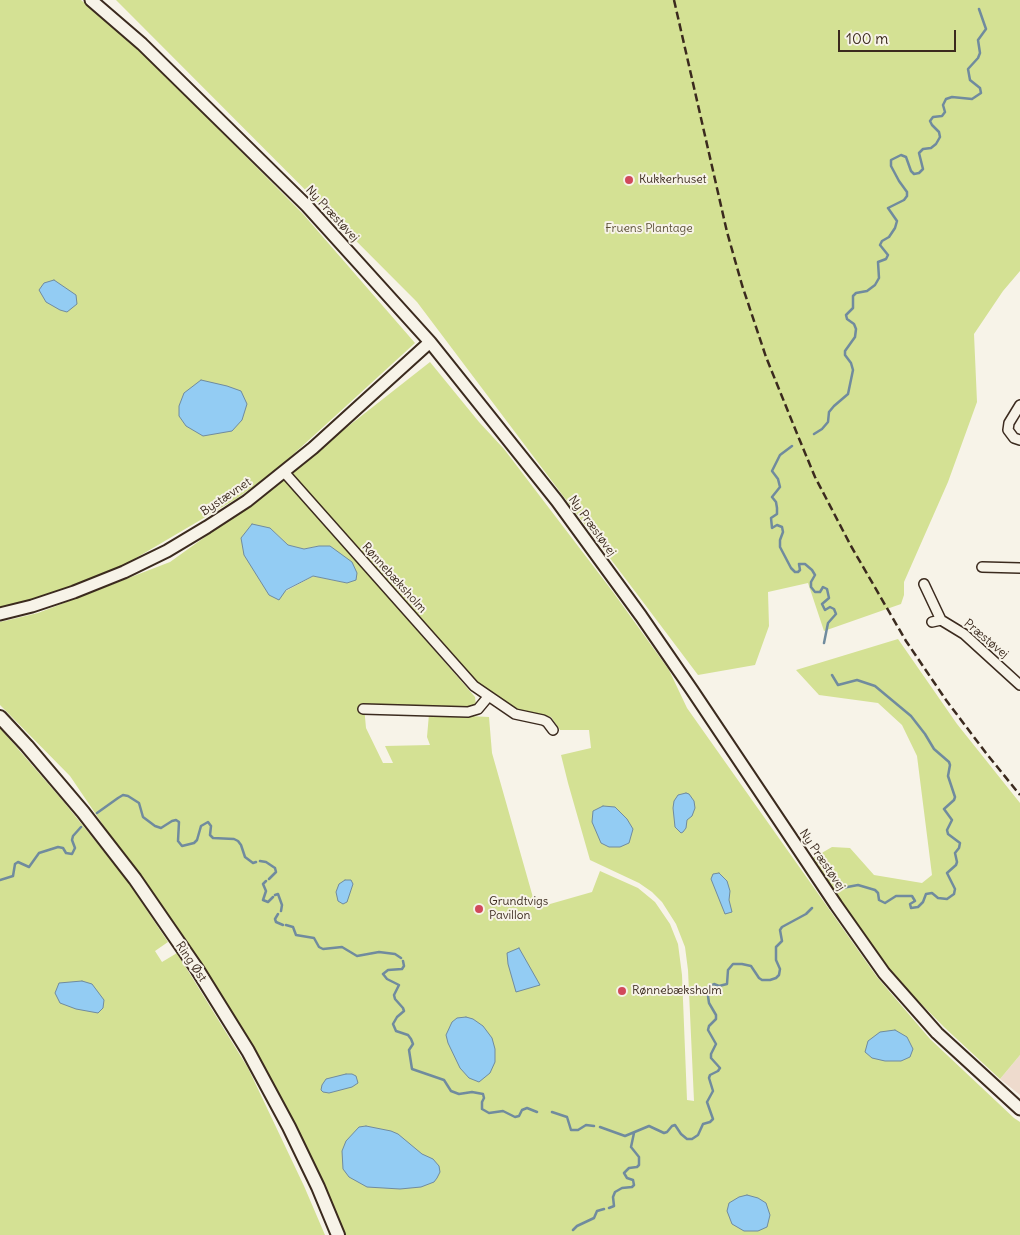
<!DOCTYPE html>
<html>
<head>
<meta charset="utf-8">
<style>
  body { margin:0 }
  #map { position:relative; width:1020px; height:1235px; overflow:hidden; background:#f7f3e8; font-family:Delius,sans-serif }
  canvas { display:block }
  .scale { position:absolute; left:838px; top:30px; width:118px; height:22px; box-sizing:border-box; border:2px solid #3b2a1e; border-top:0; padding-left:6px; font-size:15px; line-height:18px; white-space:nowrap; color:#3b2a1e; -webkit-text-stroke:4px #f7f3e8; paint-order:stroke }
</style>
</head>
<body>
<div id="map">
<canvas width="1020" height="1235"></canvas>
<div class="scale">100 m</div>
</div>
<script>
const ctx = document.querySelector('canvas').getContext('2d');
ctx.lineJoin = 'round';
function paint(path, color) { ctx.fillStyle = color; ctx.fill(path, 'evenodd'); }
const toPath = rows => new Path2D(rows.map(r => 'M' + r).join(''));
function strokePath(path, color, width, dash) { ctx.strokeStyle = color; ctx.lineWidth = width; ctx.lineCap = dash ? 'butt' : 'round'; ctx.setLineDash(dash || []); ctx.stroke(path); }
function write(font, color, halo, rows, align = 'center') {
  ctx.font = font + ' Delius,sans-serif'; ctx.lineWidth = 4; ctx.setLineDash([]); ctx.textBaseline = 'middle'; ctx.strokeStyle = halo; ctx.fillStyle = color; for (const [text, x, y, turn = 0] of rows) {
    ctx.save(); ctx.translate(x, y); ctx.rotate((+turn || 0) * Math.PI / 180); ctx.textAlign = isNaN(turn) ? turn : align; if (halo) ctx.strokeText(text, 0, 0); ctx.fillText(text, 0, 0); ctx.restore();
  }
}
const built = toPath([
  [1020,1055,1020,1095,1000,1079]
]);
const green = toPath([
  [0,0,81,0,140,50,303,214,415,343,275,471,236,499,136,558,122,569,30,603,0,609],
  [116,0,1020,0,1020,271,1003,291,974,334,977,402,948,482,904,582,904,595,901,604,824,631,808,583,768,592,769,626,755,665,698,675,417,302],
  [430,362,479,422,504,449,613,592,669,670,687,708,877,977,930,1039,1014,1118,1020,1122,1020,1235,345,1235,326,1189,296,1126,257,1052,70,776,0,705,0,622,38,613,170,562,286,479,475,697,476,705,468,710,364,706,366,728,383,763,393,763,385,746,430,745,427,737,429,714,489,717,492,753,536,908,592,892,600,871,638,888,655,902,670,924,678,944,682,975,687,1100,694,1101,688,970,685,947,676,924,662,902,652,892,639,883,590,860,568,783,561,755,591,748,589,730,560,730,551,717,516,709,477,683,290,472],
  [270,528,288,545,304,549,319,546,347,583,313,576,286,591],
  [898,639,957,724,1020,803,1020,1055,1000,1079,944,1027,884,966,813,858,832,847,850,848,874,875,922,883,932,875,917,756,902,725,878,703,819,695,796,670],
  [0,728,63,801,126,879,168,942,155,951,162,962,177,953,248,1068,304,1186,325,1235,0,1235]
]);
const water = toPath([
  [54,280,76,295,77,304,67,312,60,310,46,302,39,290,44,283,54,280],
  [201,380,227,386,241,391,247,404,242,420,232,431,203,436,186,426,179,416,179,406,184,393,201,380],
  [252,524,270,528,288,545,304,549,319,546,330,546,352,562,357,573,356,580,347,583,313,576,286,590,279,600,269,595,244,555,241,538,252,524],
  [686,793,689,794,694,801,695,808,692,816,687,820,686,828,683,832,681,833,675,827,673,808,674,801,678,795,686,793],
  [603,806,615,807,627,819,633,829,629,843,620,847,609,847,601,843,592,822,593,811,603,806],
  [719,873,727,881,730,891,729,900,732,912,725,914,711,879,713,874,719,873],
  [345,880,351,880,353,884,347,902,343,904,338,901,336,892,339,884,345,880],
  [519,948,540,985,516,992,508,964,507,953,519,948],
  [82,981,92,984,104,1000,103,1008,98,1013,76,1009,60,1003,55,993,59,983,82,981],
  [466,1017,473,1019,483,1026,492,1038,495,1049,495,1062,490,1073,479,1082,469,1078,460,1068,448,1043,446,1035,452,1022,457,1018,466,1017],
  [895,1030,907,1037,913,1049,910,1057,901,1061,885,1061,872,1058,865,1052,868,1041,880,1032,895,1030],
  [346,1074,352,1074,356,1076,358,1083,352,1087,329,1093,323,1092,321,1090,322,1085,326,1079,346,1074],
  [366,1126,391,1131,398,1134,422,1154,433,1159,439,1166,440,1172,437,1178,434,1182,421,1187,400,1189,367,1187,349,1177,343,1169,342,1151,346,1141,359,1127,366,1126],
  [747,1195,758,1198,766,1203,770,1215,767,1227,758,1231,744,1231,732,1224,727,1211,729,1203,739,1197,747,1195]
]);
const stream = toPath([
  [814,434,822,429,828,422,829,412,834,406,848,394,853,370,851,363,845,355,845,351,855,337,856,329,854,324,847,319,846,315,853,308,853,296,856,293,867,291,875,285,879,278,878,262,886,259,888,255,880,245,882,241,889,237,895,228,897,221,888,208,904,200,907,196,907,192,899,181,891,166,891,160,901,155,906,157,911,171,914,174,919,173,923,169,919,153,923,149,931,148,936,144,940,137,939,132,932,125,930,121,933,117,942,116,945,112,943,105,946,99,952,97,972,99,981,93,980,88,970,80,968,69,978,58,980,53,978,40,986,29,979,9],
  [792,446,780,455,772,471,778,479,780,487,772,497,776,502,777,508,777,514,771,518,772,528,777,525,782,527,783,532,780,540,780,547,791,568,795,572,798,572,800,570,799,564,805,564,812,570,815,575,811,582,811,587,815,592,820,592,823,587,827,589,829,598,822,604,825,610,830,607,834,609,836,614,828,623,824,643],
  [832,675,838,685,857,680,875,686,911,716,925,734,934,749,949,762,950,765,948,776,955,797,954,800,944,809,952,820,947,830,948,834,960,843,959,848,955,853,957,862,956,865,947,873,955,889,954,894,947,899,938,898,932,893,926,894,923,902,918,907,911,908,910,904,915,901,912,896,896,896,885,903,879,900,878,893,875,890,858,885,842,888],
  [97,813,118,798,123,795,128,796,139,803,143,817,155,826,161,828,172,821,176,820,179,822,178,841,182,846,194,843,197,840,201,826,208,822,211,826,210,835,213,838,234,839,238,841,241,845,245,857,253,863,256,862],
  [260,861,266,862,275,868,276,872,269,879],
  [0,880,13,876,15,864,18,862,29,867,39,853,58,847,63,848,66,853,72,854,75,848,72,840,73,836,81,827],
  [266,881,263,884,266,891,263,900,268,902,273,897],
  [275,895,278,894,282,905,281,911],
  [278,914,275,919,276,922,283,925],
  [286,925,293,927,296,935,314,938,319,947,323,949,342,947,357,956,379,952,395,954,401,958],
  [403,961,404,966,402,969,388,970,383,974,387,979,399,985,394,995,395,999,403,1008,404,1011,397,1017,393,1024,396,1031,408,1035,411,1039,413,1044,409,1050,412,1069,444,1080,451,1091,459,1094,472,1092,483,1094,484,1098,482,1102,482,1109,489,1113,503,1111,515,1117,519,1116,522,1110,527,1108,537,1112],
  [552,1112,567,1117,571,1130,578,1130,586,1125,594,1126],
  [600,1127,625,1136,649,1126,664,1133,667,1132,672,1126,675,1125,681,1134,687,1139,692,1139,698,1135,703,1124,710,1122,713,1119,707,1102,713,1091,709,1078,710,1075,718,1071,720,1068,711,1058,711,1054,716,1044,708,1030,709,1026,716,1019,716,1015,709,1003,708,996,710,986,714,984,719,986,727,984,728,970,733,964,742,964,751,966,759,978,762,980,770,980,776,978,779,975,780,969,776,960,776,947,782,941,780,930,782,927,806,914,812,908],
  [609,1208,614,1206,613,1197,615,1192,622,1188,632,1187,634,1185,633,1180,627,1178,624,1173,629,1168,637,1167,639,1165,639,1157,631,1147,634,1133],
  [573,1230,577,1226,594,1218,597,1211,604,1209]
]);
const minor = toPath([
  [1020,405,1009,423,1008,430,1014,438,1020,440],
  [284,472,474,686,515,714,543,720,547,722,553,730],
  [982,567,1020,568],
  [924,584,941,620],
  [932,622,941,620,964,634,1020,685],
  [363,709,468,712,478,709,488,697]
]);
const tertiary = toPath([
  [91,0,142,44,307,206,430,342,557,501,641,616,692,690,836,905,884,973,937,1033,1020,1109],
  [0,614,32,606,74,592,124,572,167,551,207,527,247,501,313,448,430,342]
]);
const secondary = toPath([
  [0,717,27,746,83,812,135,879,197,969,248,1051,289,1127,318,1187,338,1235]
]);
const rail = toPath([
  [674,0,727,232,742,285,766,357,798,436,815,477,851,546,906,641,946,700,986,753,1020,795]
]);
const markers = [
  [629,180,5,"#d1495b"],
  [479,909,5,"#d1495b"],
  [622,991,5,"#d1495b"]
];
const poiNames = [
  ["Kukkerhuset",639,180],
  ["Grundtvigs",489,902],
  ["Pavillon",489,916],
  ["Rønnebæksholm",632,991]
];
const streetNames = [
  ["Ny Præstøvej",332,214,47],
  ["Bystævnet",226,497,-34],
  ["Ny Præstøvej",592,526,54],
  ["Rønnebæksholm",394,578,48],
  ["Præstøvej",986,639,40],
  ["Ny Præstøvej",822,860,56],
  ["Ring Øst",191,962,56]
];
const parkNames = [
  ["Fruens Plantage",649,229]
];
paint(built, '#eedbcd');
paint(green, '#d4e194');
paint(water, '#93ccf3');
strokePath(water, '#708b9e', 1);
strokePath(stream, '#708b9e', 2.5);
strokePath(minor, '#3b2a1e', 12);
strokePath(tertiary, '#3b2a1e', 15);
strokePath(secondary, '#3b2a1e', 16);
strokePath(minor, '#f7f3e8', 9);
strokePath(tertiary, '#f7f3e8', 11);
strokePath(secondary, '#f7f3e8', 12);
strokePath(rail, '#3b2a1e', 2.5, [8, 4]);
for (const [x, y, r, color] of markers) { const dot = new Path2D(); dot.arc(x, y, r, 0, 2 * Math.PI); ctx.fillStyle = color; ctx.fill(dot); strokePath(dot, '#f7f3e8', 2); }
write('12px', '#3b2a1e', '#f7f3e8', poiNames, 'left');
write('12px', '#3b2a1e', '#f7f3e8', streetNames);
write('12px', '#5a4f36', '#f7f3e8', parkNames);
</script>
</body>
</html>
